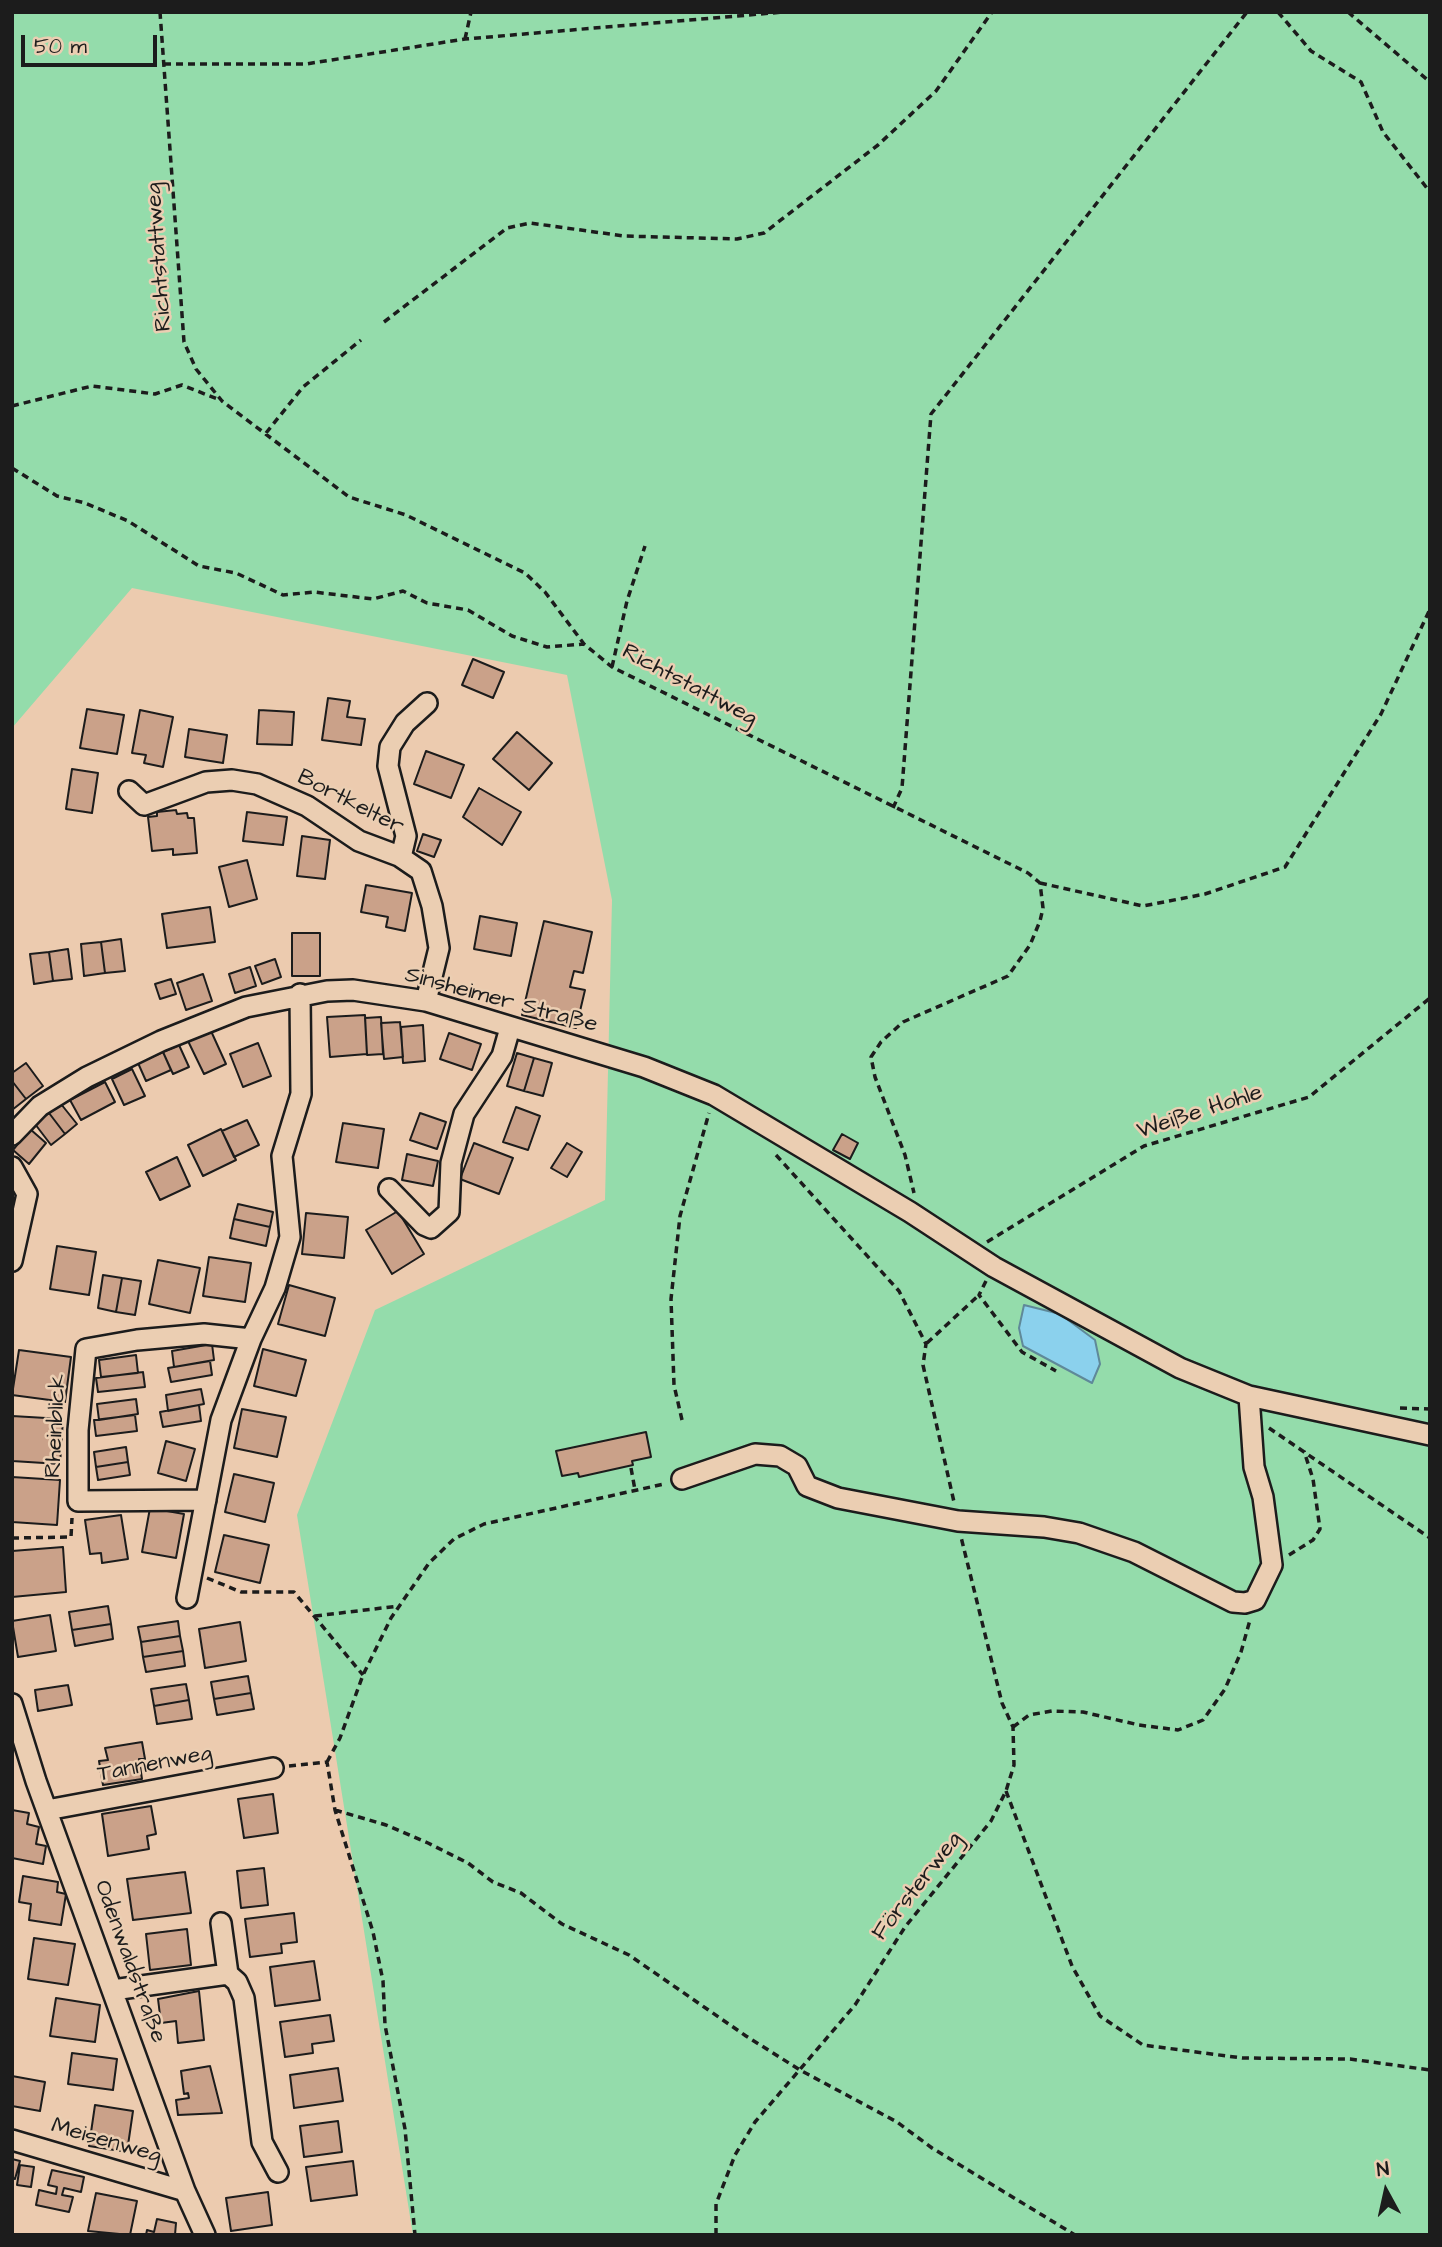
<!DOCTYPE html>
<html>
<head>
<meta charset="utf-8">
<style>
  body { margin:0 }
  #map { position:relative; width:1442px; height:2247px; overflow:hidden; background:#eccbaf; font-family:"Architects Daughter",sans-serif }
  canvas { display:block }
  .frame { position:absolute; inset:0; border:14px solid #1c1c1c; pointer-events:none }
  .north { position:absolute; left:1351px; top:2156px; width:70px; height:70px; -webkit-text-stroke:5px #ebceb2; paint-order:stroke; rotate:352deg; font-size:19px; font-weight:700; line-height:28px; text-align:center; color:#1c1c1c }
  .north::after { content:''; display:block; margin:auto; width:24px; height:32px; background:#1c1c1c; clip-path:polygon(50% 0,100% 100%,50% 72%,0 100%) }
  .scale { position:absolute; left:21px; top:35px; width:136px; height:32px; box-sizing:border-box; border:4px solid #1c1c1c; border-top:0; padding-left:9px; font-size:21px; line-height:24px; white-space:nowrap; color:#1c1c1c; -webkit-text-stroke:5px #ebceb2; paint-order:stroke }
</style>
</head>
<body>
<div id="map">
<canvas width="1442" height="2247"></canvas>
<div class="frame"></div>
<div class="north">N</div>
<div class="scale">50 m</div>
</div>
<script>
const ctx = document.querySelector('canvas').getContext('2d');
ctx.lineJoin = 'round';
function paint(path, color) { ctx.fillStyle = color; ctx.fill(path, 'evenodd'); }
const toPath = rows => new Path2D(rows.map(r => 'M' + r).join(''));
function strokePath(path, color, width, dash) { ctx.strokeStyle = color; ctx.lineWidth = width; ctx.lineCap = dash ? 'butt' : 'round'; ctx.setLineDash(dash || []); ctx.stroke(path); }
function write(font, color, halo, rows, align = 'center') {
  ctx.font = font + ' "Architects Daughter",sans-serif'; ctx.lineWidth = 5; ctx.setLineDash([]); ctx.textBaseline = 'middle'; ctx.strokeStyle = halo; ctx.fillStyle = color; for (const [text, x, y, turn = 0] of rows) {
    ctx.save(); ctx.translate(x, y); ctx.rotate((+turn || 0) * Math.PI / 180); ctx.textAlign = isNaN(turn) ? turn : align; if (halo) ctx.strokeText(text, 0, 0); ctx.fillText(text, 0, 0); ctx.restore();
  }
}
const green = toPath([
  [12,12,1430,12,1430,2235,413,2235,297,1515,375,1310,605,1200,612,900,567,675,132,588,12,728]
]);
const water = toPath([
  [1024,1305,1060,1314,1095,1340,1100,1364,1092,1383,1023,1346,1019,1328,1024,1305]
]);
const building = toPath([
  [473,659,504,672,493,698,462,685,473,659],
  [328,698,350,701,347,717,365,719,361,745,322,740,328,698],
  [87,709,124,715,117,754,80,748,87,709],
  [140,710,173,717,163,767,144,763,146,755,132,753,140,710],
  [259,710,294,712,292,745,257,744,259,710],
  [189,729,227,735,223,763,185,757,189,729],
  [517,732,552,763,529,790,493,759,517,732],
  [426,751,464,765,451,798,414,784,426,751],
  [72,769,98,773,92,813,66,809,72,769],
  [479,788,521,812,502,845,463,817,479,788],
  [176,810,177,814,187,813,188,818,194,818,197,853,173,855,173,849,152,851,148,817,157,816,157,812,176,810],
  [247,812,287,817,283,845,243,841,247,812],
  [423,834,441,840,434,857,417,851,423,834],
  [302,836,330,840,325,879,297,876,302,836],
  [247,860,257,899,229,907,219,867,247,860],
  [366,885,412,893,405,931,386,927,388,917,361,912,366,885],
  [210,907,215,942,167,948,162,914,210,907],
  [480,916,517,923,511,956,474,949,480,916],
  [544,921,592,932,583,973,574,971,570,987,585,990,576,1028,522,1015,544,921],
  [292,933,320,933,320,976,292,976,292,933],
  [121,939,125,971,105,973,101,942,121,939],
  [101,942,105,973,84,976,81,944,101,942],
  [68,949,72,979,53,981,49,952,68,949],
  [49,952,53,981,34,984,30,954,49,952],
  [275,959,281,977,262,984,255,966,275,959],
  [250,967,256,986,235,993,229,974,250,967],
  [203,974,212,1001,186,1010,177,983,203,974],
  [171,979,176,994,160,999,155,984,171,979],
  [365,1015,367,1054,330,1057,327,1017,365,1015],
  [381,1017,383,1054,367,1055,365,1018,381,1017],
  [400,1022,403,1057,384,1059,381,1023,400,1022],
  [423,1025,425,1061,403,1063,401,1027,423,1025],
  [211,1031,226,1064,204,1074,188,1041,211,1031],
  [449,1033,481,1044,472,1070,440,1059,449,1033],
  [258,1043,271,1076,243,1087,230,1054,258,1043],
  [179,1045,189,1067,173,1074,163,1052,179,1045],
  [163,1052,171,1070,146,1081,138,1063,163,1052],
  [517,1053,534,1058,524,1091,507,1086,517,1053],
  [534,1058,552,1063,543,1096,524,1091,534,1058],
  [26,1063,43,1086,26,1099,12,1081,12,1073,26,1063],
  [132,1069,145,1096,124,1105,112,1079,132,1069],
  [12,1081,26,1099,12,1110,12,1081],
  [105,1082,115,1102,81,1120,70,1100,105,1082],
  [61,1104,77,1124,65,1134,49,1113,61,1104],
  [516,1107,540,1116,528,1150,503,1142,516,1107],
  [49,1113,65,1134,51,1145,35,1124,49,1113],
  [420,1113,446,1122,437,1149,410,1140,420,1113],
  [247,1120,259,1145,234,1157,222,1131,247,1120],
  [343,1123,384,1129,378,1168,336,1162,343,1123],
  [30,1129,46,1143,29,1164,13,1150,30,1129],
  [221,1129,236,1160,203,1176,188,1145,221,1129],
  [842,1134,858,1143,850,1159,833,1150,842,1134],
  [474,1143,513,1158,499,1194,460,1179,474,1143],
  [567,1143,582,1152,567,1177,551,1168,567,1143],
  [407,1154,438,1161,433,1186,402,1180,407,1154],
  [177,1157,190,1186,160,1200,146,1172,177,1157],
  [238,1204,273,1212,270,1227,234,1219,238,1204],
  [398,1211,424,1254,392,1274,366,1230,398,1211],
  [306,1213,348,1217,344,1258,302,1254,306,1213],
  [234,1219,270,1227,266,1246,230,1238,234,1219],
  [57,1246,96,1252,89,1295,50,1289,57,1246],
  [209,1257,251,1263,245,1302,203,1296,209,1257],
  [158,1260,200,1268,190,1313,149,1304,158,1260],
  [103,1275,122,1278,116,1312,98,1308,103,1275],
  [122,1278,141,1281,135,1315,116,1312,122,1278],
  [289,1285,335,1298,325,1336,278,1324,289,1285],
  [212,1344,214,1360,174,1367,172,1351,212,1344],
  [263,1349,306,1360,296,1396,254,1386,263,1349],
  [19,1350,71,1357,65,1402,12,1395,19,1350],
  [136,1355,138,1373,101,1377,99,1360,136,1355],
  [210,1361,212,1375,171,1382,168,1368,210,1361],
  [143,1372,145,1387,98,1392,96,1378,143,1372],
  [201,1389,204,1404,168,1411,166,1395,201,1389],
  [136,1399,138,1414,99,1420,97,1404,136,1399],
  [199,1405,201,1421,163,1427,160,1412,199,1405],
  [242,1409,286,1417,277,1457,234,1448,242,1409],
  [135,1415,137,1431,96,1436,94,1420,135,1415],
  [12,1416,63,1419,60,1464,12,1461,12,1416],
  [646,1432,651,1457,632,1461,633,1465,579,1477,578,1473,562,1476,556,1451,646,1432],
  [166,1441,195,1449,186,1481,158,1473,166,1441],
  [126,1447,128,1462,96,1467,94,1452,126,1447],
  [128,1462,130,1475,98,1480,96,1467,128,1462],
  [234,1474,274,1483,265,1522,225,1512,234,1474],
  [12,1477,60,1480,57,1525,12,1522,12,1477],
  [150,1508,184,1514,176,1558,142,1552,150,1508],
  [121,1515,128,1559,102,1563,101,1553,90,1554,85,1520,121,1515],
  [224,1535,269,1545,260,1583,215,1572,224,1535],
  [63,1547,66,1592,12,1597,12,1551,63,1547],
  [108,1606,111,1624,72,1630,69,1612,108,1606],
  [50,1615,56,1651,18,1657,12,1621,50,1615],
  [178,1621,180,1636,141,1642,138,1627,178,1621],
  [240,1622,246,1661,205,1668,199,1629,240,1622],
  [111,1624,113,1639,75,1646,72,1630,111,1624],
  [180,1636,183,1651,143,1657,141,1642,180,1636],
  [183,1651,185,1666,146,1672,143,1657,183,1651],
  [248,1676,251,1693,214,1699,211,1682,248,1676],
  [186,1684,189,1700,154,1706,151,1689,186,1684],
  [68,1685,72,1705,38,1711,35,1690,68,1685],
  [251,1693,254,1709,217,1715,214,1699,251,1693],
  [189,1700,192,1719,157,1724,154,1706,189,1700],
  [142,1742,145,1759,139,1759,142,1779,103,1785,99,1761,108,1760,105,1748,142,1742],
  [273,1794,278,1833,244,1838,238,1799,273,1794],
  [151,1806,156,1834,147,1836,149,1849,108,1856,102,1814,151,1806],
  [12,1810,29,1813,27,1824,39,1827,36,1844,46,1846,43,1864,12,1858,12,1810],
  [264,1868,268,1905,241,1908,237,1871,264,1868],
  [185,1872,191,1913,133,1920,127,1879,185,1872],
  [23,1876,58,1882,57,1892,66,1894,61,1925,29,1920,31,1904,19,1902,23,1876],
  [294,1913,297,1942,281,1944,282,1953,250,1957,245,1919,294,1913],
  [187,1929,191,1965,150,1970,146,1934,187,1929],
  [34,1938,75,1944,68,1985,28,1979,34,1938],
  [314,1961,320,2000,275,2006,270,1967,314,1961],
  [199,1991,204,2040,178,2043,176,2021,161,2023,158,1999,199,1991],
  [56,1998,100,2005,95,2042,50,2036,56,1998],
  [330,2015,334,2041,312,2044,313,2053,285,2057,280,2022,330,2015],
  [72,2053,117,2059,113,2090,68,2084,72,2053],
  [210,2066,222,2113,178,2115,176,2100,189,2098,188,2093,184,2094,181,2071,210,2066],
  [338,2068,343,2101,294,2108,290,2075,338,2068],
  [12,2076,45,2082,40,2111,12,2106,12,2076],
  [95,2105,133,2111,127,2152,89,2146,95,2105],
  [338,2121,342,2152,304,2157,300,2126,338,2121],
  [12,2159,20,2161,15,2179,12,2178,12,2159],
  [353,2161,357,2195,311,2201,306,2167,353,2161],
  [20,2165,34,2167,31,2187,17,2185,20,2165],
  [52,2170,84,2177,81,2192,64,2188,62,2195,73,2197,69,2212,36,2205,39,2190,56,2194,57,2187,48,2185,52,2170],
  [268,2192,272,2225,231,2231,226,2198,268,2192],
  [96,2193,137,2201,130,2235,88,2231,96,2193],
  [157,2219,176,2223,175,2235,146,2235,147,2230,154,2232,157,2219]
]);
const path = toPath([
  [160,12,184,342,196,369,222,401,349,497,406,515,525,573,545,592,584,644,612,667,1028,873,1040,883,1043,908,1040,921,1030,945,1008,976,903,1022,881,1042,871,1057,875,1077,905,1155,914,1193],
  [1278,12,1311,51,1361,82,1383,132,1430,192],
  [1348,12,1430,82],
  [465,39,471,12],
  [164,64,306,64,465,39,784,12],
  [384,322,507,228,530,223,624,236,737,239,764,233,878,145,936,91,992,12],
  [12,406,92,386,155,394,182,385,220,400],
  [266,433,303,387,361,340],
  [12,468,57,496,85,503,128,521,199,566,236,573,283,595,314,592,373,599,403,591,427,603,468,610,512,636,547,647,584,644],
  [612,667,627,601,645,546],
  [893,808,902,788,931,414,1247,12],
  [1040,883,1143,906,1205,894,1285,867,1381,714,1430,609],
  [776,1155,899,1291,926,1344,923,1365,954,1502],
  [987,1242,1144,1146,1309,1097,1430,998],
  [986,1281,979,1295,1022,1352,1056,1371],
  [927,1343,979,1295],
  [1400,1408,1430,1409],
  [682,1420,674,1385,671,1299,680,1216,709,1113],
  [1269,1428,1430,1538],
  [631,1468,635,1490],
  [12,1538,71,1537,72,1518],
  [1289,1555,1313,1540,1320,1529,1313,1479,1304,1451],
  [207,1578,241,1592,294,1592,363,1675],
  [315,1616,399,1606],
  [1013,1727,1029,1715,1052,1711,1083,1712,1139,1725,1178,1730,1203,1720,1225,1689,1241,1652,1250,1620],
  [327,1762,340,1738,363,1675,391,1618,429,1563,454,1539,484,1524,664,1484],
  [289,1766,327,1762,335,1810,373,1932,383,1981,385,2025,405,2129,415,2235],
  [1006,1791,1072,1966,1100,2016,1143,2045,1242,2058,1350,2059,1430,2070],
  [335,1810,386,1825,428,1843,468,1863,493,1882,521,1893,562,1924,629,1955,746,2036,800,2070,897,2122,932,2148,1075,2235],
  [716,2235,716,2204,735,2155,755,2122,855,2005,905,1927,991,1821,1006,1791,1014,1765,1013,1727,1002,1703,961,1537]
]);
const minor = toPath([
  [129,791,144,805,206,782,232,780,257,784,307,806,359,841,399,856,421,871,432,906,439,948,426,1001],
  [401,857,406,836,388,766,390,747,405,723,427,703],
  [12,1135,40,1106,87,1077,161,1041,246,1007,327,991,353,990,426,1001,644,1067,714,1095,910,1212,994,1267,1180,1368,1249,1396,1430,1435],
  [12,1167,27,1194,12,1261],
  [389,1189,424,1225,431,1228,449,1212,451,1163,464,1114,502,1056,510,1028],
  [682,1479,755,1454,780,1456,797,1466,807,1486,838,1498,958,1521,1044,1527,1079,1533,1134,1552,1233,1602,1245,1603,1255,1600,1272,1565,1263,1497,1254,1467,1249,1396],
  [206,1500,78,1501,78,1430,86,1349,137,1340,204,1334,251,1339],
  [187,1598,221,1420,251,1339,275,1288,290,1237,282,1156,301,1094,300,994],
  [12,1704,36,1781,185,2191,205,2235],
  [47,1810,273,1768],
  [221,1923,228,1974],
  [113,1990,228,1974,237,1982,244,1998,262,2142,278,2172],
  [12,2140,185,2191]
]);
const streetNames = [
  ["Richtstattweg",160,257,-94],
  ["Richtstattweg",689,686,28],
  ["Bortkelter",350,803,27],
  ["Sinsheimer Straße",501,1001,15],
  ["Weiße Hohle",1200,1113,-18],
  ["Rheinblick",57,1426,-87],
  ["Tannenweg",155,1765,-11],
  ["Försterweg",918,1887,-52],
  ["Odenwaldstraße",129,1962,70],
  ["Meisenweg",106,2142,16]
];
paint(green, '#94dcab');
paint(water, '#8bd1ed');
strokePath(water, '#5f8999', 2);
paint(building, '#caa189');
strokePath(building, '#1c1c1c', 2);
strokePath(minor, '#1c1c1c', 24);
strokePath(path, '#1c1c1c', 3.5, [7, 5]);
strokePath(minor, '#ebceb2', 19);
write('23px', '#1c1c1c', '#ebceb2', streetNames);
</script>
</body>
</html>
